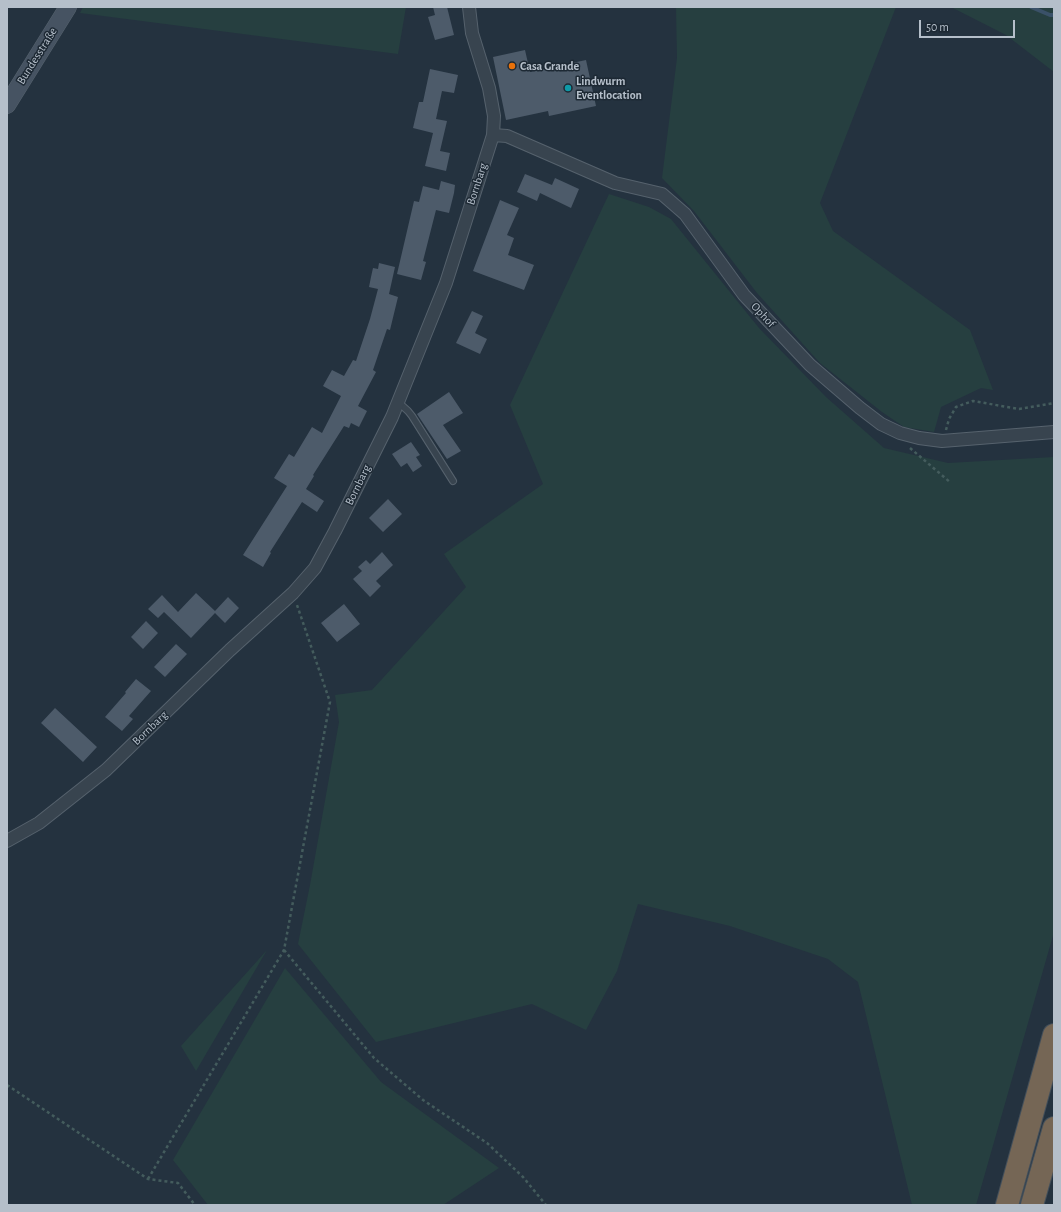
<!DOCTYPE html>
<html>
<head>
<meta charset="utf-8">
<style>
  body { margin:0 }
  #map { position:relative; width:1061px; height:1212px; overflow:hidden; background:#24323f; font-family:"Alegreya Sans",sans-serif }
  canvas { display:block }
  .frame { position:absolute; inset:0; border:8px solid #b5bfca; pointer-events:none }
  .scale { position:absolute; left:919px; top:20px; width:96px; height:18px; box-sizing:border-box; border:2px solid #b5bfca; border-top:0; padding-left:5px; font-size:12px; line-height:14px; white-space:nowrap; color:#b5bfca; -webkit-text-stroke:3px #1d2934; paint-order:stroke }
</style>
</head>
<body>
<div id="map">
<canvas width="1061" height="1212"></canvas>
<div class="frame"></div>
<div class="scale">50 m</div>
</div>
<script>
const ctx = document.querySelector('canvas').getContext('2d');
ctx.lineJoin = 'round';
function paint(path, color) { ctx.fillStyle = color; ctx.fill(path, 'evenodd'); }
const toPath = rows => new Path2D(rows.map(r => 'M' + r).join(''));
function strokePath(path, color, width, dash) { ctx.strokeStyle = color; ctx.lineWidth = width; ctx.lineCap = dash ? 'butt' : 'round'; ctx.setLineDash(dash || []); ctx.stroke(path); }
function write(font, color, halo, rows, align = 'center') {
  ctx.font = font + ' "Alegreya Sans",sans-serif'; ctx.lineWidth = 3; ctx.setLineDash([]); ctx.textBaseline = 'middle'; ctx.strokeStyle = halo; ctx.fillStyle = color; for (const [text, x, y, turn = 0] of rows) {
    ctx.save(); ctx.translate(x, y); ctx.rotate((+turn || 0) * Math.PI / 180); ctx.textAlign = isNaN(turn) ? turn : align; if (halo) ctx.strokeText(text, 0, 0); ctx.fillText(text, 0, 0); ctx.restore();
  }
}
const green = toPath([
  [83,7,406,7,398,54,80,13],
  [676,7,896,7,820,203,833,231,970,330,993,390,981,388,941,407,934,432,904,427,882,412,820,363,757,293,694,211,662,178,677,58],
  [951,7,1054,7,1054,72,1006,35],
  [609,194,649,207,671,219,759,328,826,397,884,448,948,463,1054,457,1054,932,976,1205,912,1205,858,982,828,959,730,926,638,904,617,971,586,1030,532,1004,376,1042,298,944,310,885,339,722,335,695,372,690,466,587,444,554,543,484,510,405],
  [267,950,196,1071,181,1046],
  [285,968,381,1082,499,1168,443,1205,208,1205,173,1160]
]);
const stream = toPath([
  [1031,7,1050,15,1054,15]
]);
const building = toPath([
  [433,7,447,7,454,35,435,40,428,17,435,15],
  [525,50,530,72,586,60,596,106,549,116,548,111,506,120,493,57],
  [430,69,458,75,454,93,442,91,436,119,447,121,440,151,450,153,446,171,425,166,433,133,413,128,419,102,423,102],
  [525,174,552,185,555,178,579,189,571,208,540,193,537,201,517,192],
  [441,181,455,185,454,193,449,213,436,210,423,261,426,262,421,280,397,274,414,201,419,202,423,186,439,190],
  [500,200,519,208,507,235,514,238,508,255,534,265,524,290,473,271],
  [379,263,395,267,389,294,398,297,390,330,387,329,373,370,376,372,358,406,367,411,359,427,351,423,349,428,344,426,313,475,314,476,306,489,324,501,317,512,302,502,270,552,271,553,263,567,243,555,287,486,274,478,289,454,294,457,312,427,322,433,341,396,323,386,332,370,344,376,353,360,356,361,370,319,378,289,369,287,371,277,373,268,378,269],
  [472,311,483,316,475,333,487,339,480,354,456,343],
  [449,392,463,413,443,425,461,451,447,459,417,414],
  [411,442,420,455,416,457,422,466,413,472,407,463,401,467,392,454],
  [388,499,402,514,383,532,369,518],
  [382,552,393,565,376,581,381,586,370,597,353,579,362,571,358,567,366,560,370,564],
  [196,593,215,611,228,597,239,608,225,623,215,613,191,638,164,612,158,618,148,609,162,595,178,612],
  [344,604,360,624,337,642,321,623],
  [146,621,158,633,143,649,131,637],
  [176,644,187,654,165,677,154,667],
  [136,679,151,691,129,716,133,719,122,731,105,717,126,693,125,692],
  [55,708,97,747,83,762,41,723]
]);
const path = toPath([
  [946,430,949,419,956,407,973,401,1019,409,1054,403],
  [910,448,951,483],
  [284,950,374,1058,423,1100,487,1143,523,1177,546,1205],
  [7,1085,148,1179,178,1183,195,1205],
  [148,1179,284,950,330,702,297,605]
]);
const lane = toPath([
  [398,402,408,411,412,416,453,481]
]);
const street = toPath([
  [493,135,507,136,615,183,662,194,685,214,744,295,810,365,860,408,881,424,900,433,919,438,942,441,1054,432],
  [7,841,39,823,106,770,230,650,293,593,315,568,335,531,392,417,446,283,493,135,494,116,489,88,472,33,469,7]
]);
const secondary = toPath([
  [7,105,68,7]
]);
const highway = toPath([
  [1007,1205,1054,1035],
  [1032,1205,1054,1128]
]);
const markers = [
  [512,66,4,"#e8710a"],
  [568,88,4,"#0f9aa8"]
];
const streetNames = [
  ["Bundesstraße",37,56,-58],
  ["Bornbarg",477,184,-72],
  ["Ophof",763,315,47],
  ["Bornbarg",358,485,-64],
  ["Bornbarg",150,728,-44]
];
const poiNames = [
  ["Casa Grande",520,66],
  ["Lindwurm",576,81],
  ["Eventlocation",576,95]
];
paint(green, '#263f40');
strokePath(stream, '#3a5168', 4);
paint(building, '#4d5b6a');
strokePath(lane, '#56626d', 8);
strokePath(street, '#56626d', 14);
strokePath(secondary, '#56626d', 18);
strokePath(highway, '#434f5a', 24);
strokePath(path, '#445c5d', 2.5, [3, 3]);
strokePath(lane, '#38444f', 6);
strokePath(street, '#38444f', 12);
strokePath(secondary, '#465362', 17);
strokePath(highway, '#756655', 22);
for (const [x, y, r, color] of markers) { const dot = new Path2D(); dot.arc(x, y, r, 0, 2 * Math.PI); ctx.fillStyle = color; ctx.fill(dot); strokePath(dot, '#1d2934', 1.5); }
write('12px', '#b5bfca', '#1d2934', streetNames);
write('bold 12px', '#b5bfca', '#1d2934', poiNames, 'left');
</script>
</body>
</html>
